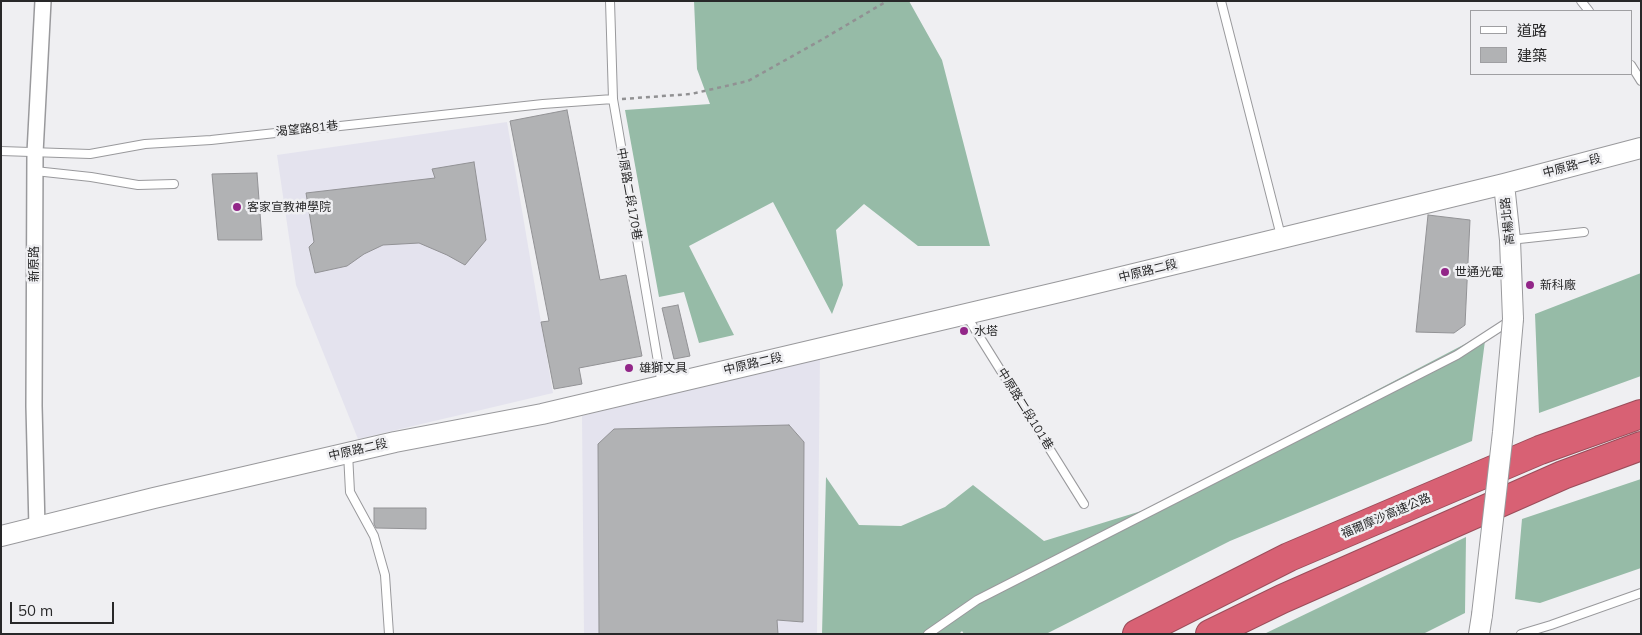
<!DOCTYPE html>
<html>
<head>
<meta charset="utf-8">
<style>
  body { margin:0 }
  #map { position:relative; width:1642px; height:635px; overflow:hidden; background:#efeff2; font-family:Mulish,"Noto Sans TC",sans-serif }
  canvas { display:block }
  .frame { position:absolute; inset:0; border:2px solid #282829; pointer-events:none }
  .legend { position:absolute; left:1470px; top:10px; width:162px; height:65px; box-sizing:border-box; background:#efeff2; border:1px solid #9f9fa2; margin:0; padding:6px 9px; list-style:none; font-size:15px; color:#282829 }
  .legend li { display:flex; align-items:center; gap:10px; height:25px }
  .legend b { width:25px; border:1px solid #9f9fa2 }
  .scale { position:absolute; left:10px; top:602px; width:104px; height:22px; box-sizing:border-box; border:2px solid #282829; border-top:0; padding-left:6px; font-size:15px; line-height:18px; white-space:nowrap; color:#282829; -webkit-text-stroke:4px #efeff2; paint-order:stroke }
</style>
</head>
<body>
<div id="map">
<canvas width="1642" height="635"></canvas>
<div class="frame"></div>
<ul class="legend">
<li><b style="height:6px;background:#fff"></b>道路</li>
<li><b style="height:14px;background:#b1b2b4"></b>建築</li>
</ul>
<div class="scale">50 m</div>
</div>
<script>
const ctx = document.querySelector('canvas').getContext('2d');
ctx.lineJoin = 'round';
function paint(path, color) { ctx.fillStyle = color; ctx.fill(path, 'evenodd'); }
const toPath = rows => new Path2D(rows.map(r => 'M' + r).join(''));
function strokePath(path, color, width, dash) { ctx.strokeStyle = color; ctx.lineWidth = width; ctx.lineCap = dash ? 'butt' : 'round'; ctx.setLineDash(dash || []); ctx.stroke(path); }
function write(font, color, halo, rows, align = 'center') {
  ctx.font = font + ' Mulish,"Noto Sans TC",sans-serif'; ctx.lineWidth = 5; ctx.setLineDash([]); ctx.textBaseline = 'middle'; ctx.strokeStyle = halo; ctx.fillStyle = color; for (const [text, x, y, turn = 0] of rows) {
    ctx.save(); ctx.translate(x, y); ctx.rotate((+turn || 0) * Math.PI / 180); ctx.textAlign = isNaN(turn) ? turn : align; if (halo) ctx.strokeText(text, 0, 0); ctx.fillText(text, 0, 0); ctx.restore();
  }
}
const built = toPath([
  [507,122,553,393,358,439,296,285,277,155],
  [820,355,817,634,584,634,582,416]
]);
const forest = toPath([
  [694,1,909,1,942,60,990,246,918,246,864,204,836,230,843,285,832,314,773,202,689,246,734,335,699,343,684,292,659,297,625,110,710,104,697,69],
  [1641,273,1641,376,1539,413,1535,314],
  [1486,333,1472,441,1230,541,1046,634,964,634,962,631,959,634,822,634,826,477,859,525,901,526,945,507,973,485,1044,541,1151,508],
  [1641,479,1641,568,1540,603,1515,599,1522,519],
  [1466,537,1465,613,1423,634,1264,634]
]);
const building = toPath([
  [567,110,600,280,626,275,642,356,579,368,582,384,554,389,541,322,549,321,510,121,567,110],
  [474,162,486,240,465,265,447,255,419,243,383,245,364,254,347,266,315,273,309,247,314,242,306,193,435,178,432,169,474,162],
  [257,173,262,240,218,240,212,174,257,173],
  [1428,215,1470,220,1465,325,1454,333,1416,332,1428,215],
  [678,305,690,356,674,359,662,308,678,305],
  [789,425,804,442,803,622,777,620,778,634,599,634,598,444,614,429,789,425],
  [374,508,426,508,426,529,376,528,374,524,374,508]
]);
const path = toPath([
  [622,99,691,94,748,81,823,39,887,1]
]);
const service = toPath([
  [610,1,613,99,662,385],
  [1221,1,1281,236],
  [1581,1,1589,11],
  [1631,65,1641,81],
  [1,151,90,154,145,144,211,140,543,104,613,99],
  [35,171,91,177,138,185,174,184],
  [1510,240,1584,232],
  [966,315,1084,504],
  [348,453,350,492,374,536,385,575,389,634],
  [928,634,977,600,1457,355,1511,320],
  [1521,634,1551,625,1641,593]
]);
const minor = toPath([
  [37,528,34,406,35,153,43,1]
]);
const tertiary = toPath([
  [1504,184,1510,240,1513,319],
  [1,536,154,498,395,442,542,414,1068,290,1504,184,1641,148],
  [1479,634,1482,615]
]);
const motorway = toPath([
  [1137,634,1289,557,1540,450,1641,414],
  [1210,634,1282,599,1563,475,1641,446]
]);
const tertiaryBridge = toPath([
  [1482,615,1503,432,1513,319]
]);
const markers = [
  [237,207,5,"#922688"],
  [1445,272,5,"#922688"],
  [1530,285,5,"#922688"],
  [964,331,5,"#922688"],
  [629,368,5,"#922688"]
];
const streetNames = [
  ["渴望路81巷",307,129,-6],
  ["中原路一段",1572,166,-15],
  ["中原路二段170巷",629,194,80],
  ["高楊北路",1508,221,-96],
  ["新原路",34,264,-90],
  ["中原路二段",1148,271,-14],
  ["中原路二段",753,364,-13],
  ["中原路二段101巷",1025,409,58],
  ["中原路二段",358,450,-13],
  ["福爾摩沙高速公路",1386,516,-23]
];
const poiNames = [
  ["客家宣教神學院",247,207],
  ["世通光電",1455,272],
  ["新科廠",1540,285],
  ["水塔",974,331],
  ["雄獅文具",639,368]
];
paint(built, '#e4e3ee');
paint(forest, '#96bba7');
paint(building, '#b1b2b4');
strokePath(building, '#929295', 1);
strokePath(service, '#99999c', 10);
strokePath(minor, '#99999c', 18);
strokePath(tertiary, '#99999c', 22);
strokePath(motorway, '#9a4d5a', 30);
strokePath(path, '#919193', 2.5, [4, 4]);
strokePath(service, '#fff', 8);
strokePath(minor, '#fff', 15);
strokePath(tertiary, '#fff', 20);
strokePath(motorway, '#d86174', 28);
strokePath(tertiaryBridge, '#99999c', 22, []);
strokePath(tertiaryBridge, '#fff', 20);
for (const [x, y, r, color] of markers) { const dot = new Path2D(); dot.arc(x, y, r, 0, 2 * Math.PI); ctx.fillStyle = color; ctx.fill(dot); strokePath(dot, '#efeff2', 2); }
write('12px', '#282829', '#efeff2', streetNames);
write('12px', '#282829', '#efeff2', poiNames, 'left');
</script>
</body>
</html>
